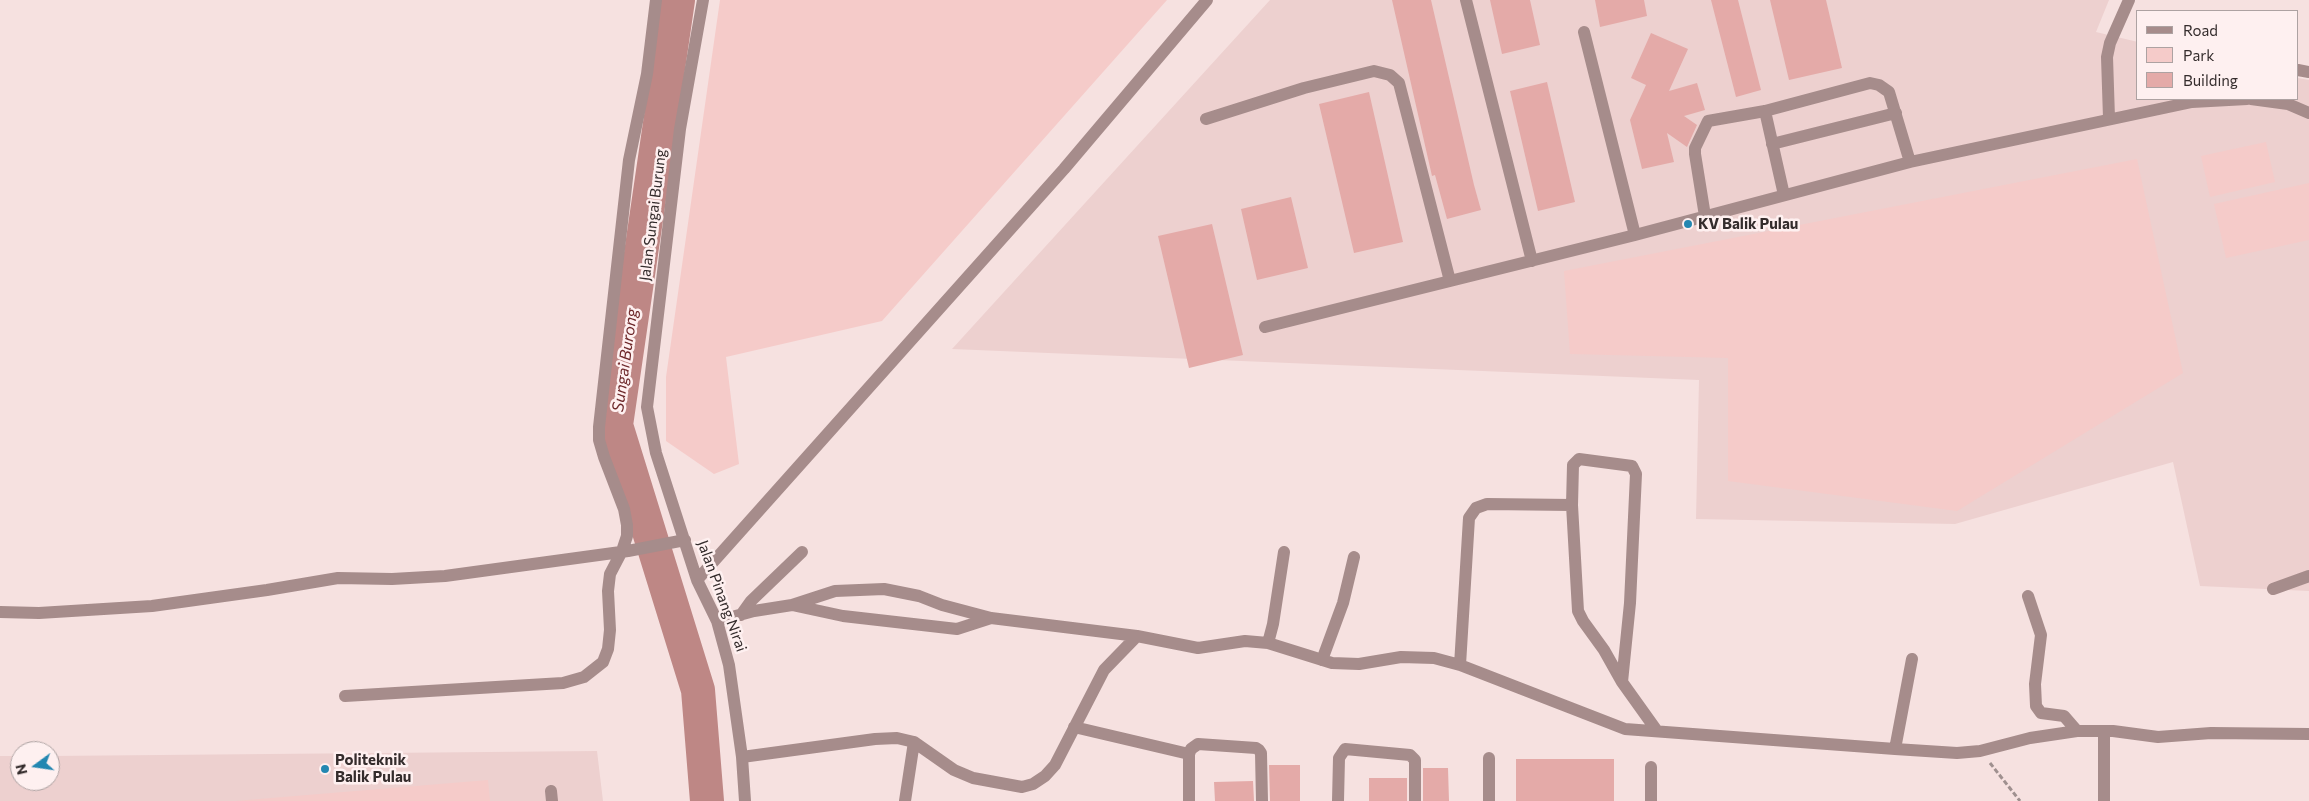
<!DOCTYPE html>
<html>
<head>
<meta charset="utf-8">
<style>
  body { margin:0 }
  #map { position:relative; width:2309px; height:801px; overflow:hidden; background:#f6e1e0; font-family:Commissioner,sans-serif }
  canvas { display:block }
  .legend { position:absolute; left:2136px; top:10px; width:162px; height:90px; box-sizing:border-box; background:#fef0f0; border:1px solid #ada2a2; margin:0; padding:6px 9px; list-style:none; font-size:15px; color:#342c2c }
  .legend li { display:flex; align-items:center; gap:10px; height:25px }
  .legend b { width:25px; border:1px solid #ada2a2 }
  .north { position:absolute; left:10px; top:741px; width:50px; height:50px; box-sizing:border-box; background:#fef0f0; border:1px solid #ada2a2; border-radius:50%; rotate:256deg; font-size:14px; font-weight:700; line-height:20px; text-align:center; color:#342c2c }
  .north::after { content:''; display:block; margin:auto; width:18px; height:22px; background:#2387b1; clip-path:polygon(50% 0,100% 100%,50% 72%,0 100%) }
</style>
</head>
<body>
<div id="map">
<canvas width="2309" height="801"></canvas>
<ul class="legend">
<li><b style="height:6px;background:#a68c8b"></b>Road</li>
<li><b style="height:14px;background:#f5cbc9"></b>Park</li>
<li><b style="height:14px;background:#e4aaa8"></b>Building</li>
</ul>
<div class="north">N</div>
</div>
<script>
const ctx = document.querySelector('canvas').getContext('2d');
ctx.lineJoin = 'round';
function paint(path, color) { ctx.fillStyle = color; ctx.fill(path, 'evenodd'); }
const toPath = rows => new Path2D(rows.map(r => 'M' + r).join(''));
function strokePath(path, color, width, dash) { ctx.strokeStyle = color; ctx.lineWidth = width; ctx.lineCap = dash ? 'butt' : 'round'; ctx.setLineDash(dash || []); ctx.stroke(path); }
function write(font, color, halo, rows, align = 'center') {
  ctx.font = font + ' Commissioner,sans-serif'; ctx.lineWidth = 5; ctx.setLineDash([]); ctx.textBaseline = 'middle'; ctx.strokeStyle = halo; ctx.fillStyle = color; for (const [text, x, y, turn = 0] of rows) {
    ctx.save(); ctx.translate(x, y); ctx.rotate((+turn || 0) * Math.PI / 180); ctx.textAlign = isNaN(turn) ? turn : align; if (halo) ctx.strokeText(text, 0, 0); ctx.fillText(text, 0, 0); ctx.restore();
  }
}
const built = toPath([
  [1270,0,2109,0,2096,32,2138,42,2138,99,2298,99,2298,78,2309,80,2309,591,2200,586,2173,462,1955,524,1696,519,1699,380,952,349],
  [597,751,603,801,0,801,0,756,20,756,20,781,50,781,50,756]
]);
const green = toPath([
  [720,0,1167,0,882,321,726,357,739,464,714,474,666,441,666,377],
  [2266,142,2275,182,2210,197,2201,156],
  [2137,159,2183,373,1957,511,1728,481,1728,358,1570,354,1564,271],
  [2309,183,2309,240,2226,258,2214,204],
  [488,780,490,801,235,801]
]);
const river = toPath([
  [678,0,616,425,698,690,707,801]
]);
const building = toPath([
  [1392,0,1431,0,1474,185,1481,210,1447,219,1435,175,1432,176],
  [1490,0,1530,0,1540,45,1502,54],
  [1595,0,1644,0,1647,16,1600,27],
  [1711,0,1738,0,1761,90,1736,97],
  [1770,0,1826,0,1842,68,1789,80],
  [1651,33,1688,49,1669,91,1697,83,1705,110,1684,116,1697,125,1687,147,1667,133,1674,162,1642,169,1630,120,1646,85,1631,78],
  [1547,82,1575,202,1538,211,1510,91],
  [1369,92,1403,242,1354,253,1319,104],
  [1291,197,1308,268,1257,280,1241,209],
  [1212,224,1243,355,1189,368,1158,236],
  [1516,759,1614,759,1614,801,1516,801],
  [1269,765,1300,765,1300,801,1270,801],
  [1423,768,1448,768,1449,801,1423,801],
  [1369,778,1407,778,1407,801,1369,801],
  [1253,781,1254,801,1215,801,1214,782]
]);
const path = toPath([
  [1990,763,2020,801]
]);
const minor = toPath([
  [703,0,680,129,647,407,656,453,697,580,717,621,729,665,742,757,745,801],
  [1466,0,1532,261],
  [1584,32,1635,235],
  [2298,70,2309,72],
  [2251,99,2288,104,2309,113],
  [1765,111,1784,195],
  [2109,118,2107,57,2110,43,2129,0],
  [1206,119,1304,88,1374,71,1390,75,1399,83,1450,281],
  [1772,144,1896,113],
  [1705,216,1695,154,1695,148,1708,121,1765,111,1870,83,1879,85,1889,92,1910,162],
  [1265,327,1635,235,1910,162,2192,102,2247,99],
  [697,580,1064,169,1207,0],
  [2273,589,2309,576],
  [2028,596,2041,635,2035,684,2036,706,2041,713,2064,716,2077,731],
  [792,605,843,616,957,629,991,618],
  [0,612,39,613,152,606,267,590,338,578,392,579,445,576,628,551,685,540],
  [741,615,751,601,802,552],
  [717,621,754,611,792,605,835,591,884,589,919,596,942,605,991,618,1137,636,1198,648,1245,641,1268,643,1332,663,1359,664,1401,657,1434,658,1460,665,1625,729,1895,749,1957,753,1980,751,2030,738,2077,731,2113,731,2158,737,2211,733,2309,734],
  [1268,643,1273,624,1284,552],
  [1322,660,1343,603,1354,557],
  [1460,665,1469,518,1476,508,1487,504,1572,505],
  [1622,682,1630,603,1636,474,1632,466,1579,459,1573,465,1572,505,1578,611,1583,621,1604,650,1622,682,1657,731],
  [345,696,563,683,584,677,603,662,608,649,610,630,608,591,610,574,622,551,627,536,627,525,624,509,604,457,599,440,599,427,629,160,647,74,656,0],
  [1074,727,1189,754],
  [2104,731,2104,801],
  [1895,749,1912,659],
  [742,757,875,739,897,738,914,742,954,770,973,778,1022,787,1033,784,1045,776,1055,765,1104,670,1137,636],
  [1489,758,1489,801],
  [1651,767,1651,801],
  [551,791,552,801],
  [905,801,914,742],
  [1189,801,1189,754,1191,749,1198,744,1256,748,1259,750,1261,753,1262,801],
  [1338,801,1339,758,1345,749,1410,755,1415,760,1415,801]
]);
const markers = [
  [1688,224,5,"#2387b1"],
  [325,769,5,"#2387b1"]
];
const streetNames = [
  ["Jalan Sungai Burung",653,215,-83],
  ["Jalan Pinang Nirai",722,596,70]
];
const poiNames = [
  ["KV Balik Pulau",1698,224],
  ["Politeknik",335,760],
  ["Balik Pulau",335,777]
];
const waterNames = [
  ["Sungai Burong",625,360,-82]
];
paint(built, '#edd0cf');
paint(green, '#f5cbc9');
strokePath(river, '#be8785', 34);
paint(building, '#e4aaa8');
strokePath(path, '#9f908f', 3, [5, 2.5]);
strokePath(minor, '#a68c8b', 12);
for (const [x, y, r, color] of markers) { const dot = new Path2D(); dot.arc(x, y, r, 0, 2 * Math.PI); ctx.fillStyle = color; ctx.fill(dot); strokePath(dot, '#fef0f0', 2); }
write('15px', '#342c2c', '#fef0f0', streetNames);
write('bold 15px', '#342c2c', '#fef0f0', poiNames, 'left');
write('italic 16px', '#6e292b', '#fef0f0', waterNames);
</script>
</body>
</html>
